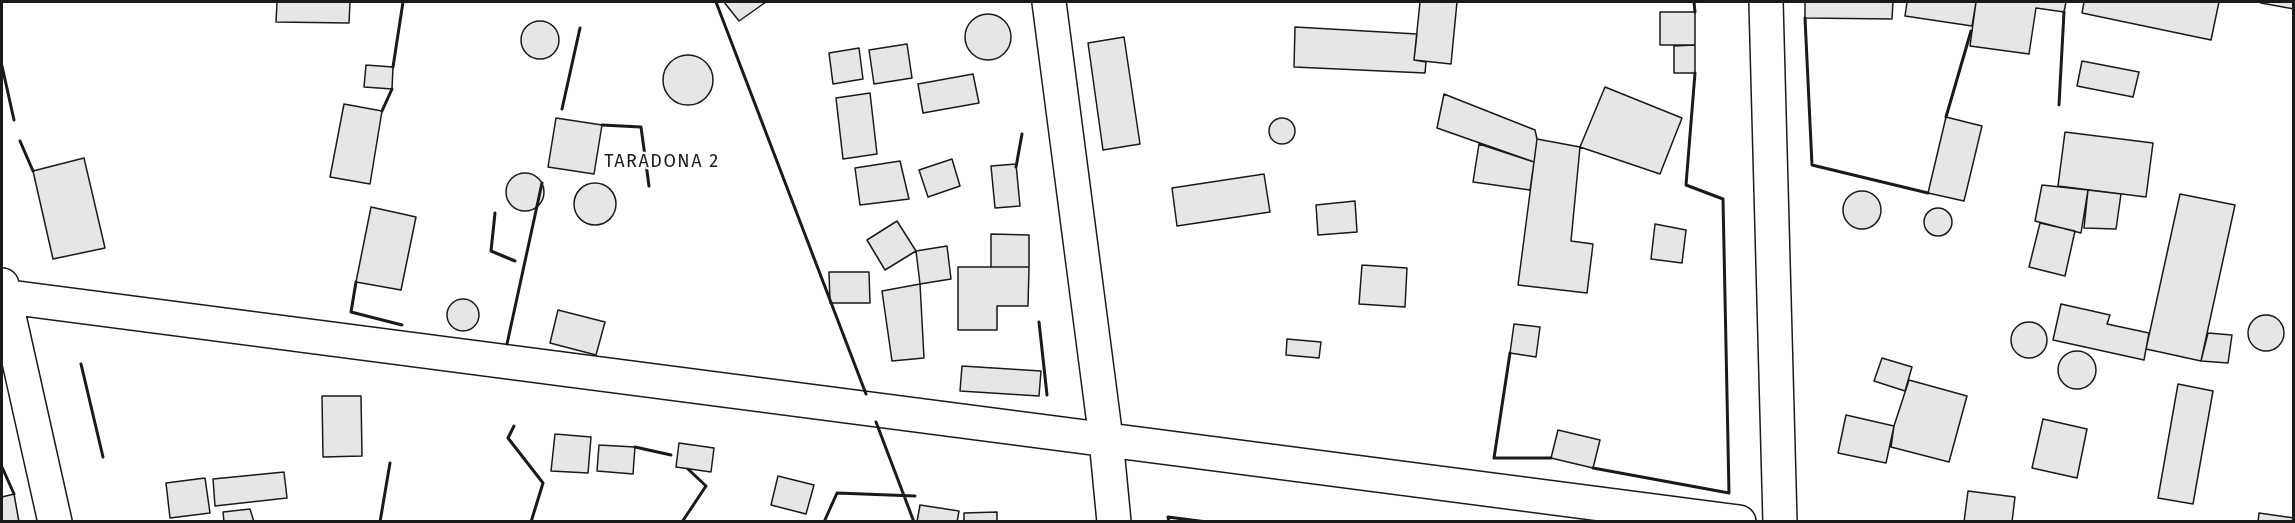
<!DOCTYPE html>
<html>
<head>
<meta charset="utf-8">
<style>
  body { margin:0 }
  #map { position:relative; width:2295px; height:523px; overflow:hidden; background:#fff; font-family:"Fira Sans",sans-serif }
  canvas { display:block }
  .frame { position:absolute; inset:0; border:3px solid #1a1a1a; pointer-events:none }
</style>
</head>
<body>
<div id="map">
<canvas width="2295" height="523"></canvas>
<div class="frame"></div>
</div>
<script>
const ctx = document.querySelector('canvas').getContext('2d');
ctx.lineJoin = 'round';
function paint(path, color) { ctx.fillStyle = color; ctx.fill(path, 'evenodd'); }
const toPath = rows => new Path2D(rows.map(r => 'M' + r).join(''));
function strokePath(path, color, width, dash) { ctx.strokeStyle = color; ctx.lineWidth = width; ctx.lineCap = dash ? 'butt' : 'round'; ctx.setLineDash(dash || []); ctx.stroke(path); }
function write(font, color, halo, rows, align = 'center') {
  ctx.font = font + ' "Fira Sans",sans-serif'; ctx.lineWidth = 4.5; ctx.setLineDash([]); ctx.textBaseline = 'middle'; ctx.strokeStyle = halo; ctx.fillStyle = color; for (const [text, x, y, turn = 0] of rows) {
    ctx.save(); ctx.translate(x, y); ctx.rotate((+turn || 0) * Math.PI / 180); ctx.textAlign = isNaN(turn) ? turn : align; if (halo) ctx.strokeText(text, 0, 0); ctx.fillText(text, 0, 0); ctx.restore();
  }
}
const building = toPath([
  [277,2,350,2,349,23,276,22,277,2],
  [724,2,766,2,739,21,724,2],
  [1420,2,1457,2,1451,64,1414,60,1420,2],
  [1805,2,1893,2,1892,19,1805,18,1805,2],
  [1907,2,1976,2,1972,26,1905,16,1907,2],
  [1976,2,2066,2,2064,12,2036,8,2029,54,1970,46,1976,2],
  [2084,2,2219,2,2211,40,2082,13,2084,2],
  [2261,2,2294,2,2294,9,2261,3,2261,2],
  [1660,12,1695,12,1695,45,1660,45,1660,12],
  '965 37a23 23 0 1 1 46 0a23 23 0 1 1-46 0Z',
  '521 40a19 19 0 1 1 38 0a19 19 0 1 1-38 0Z',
  [1295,27,1417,34,1414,60,1426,62,1425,73,1294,67,1295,27],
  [1124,37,1140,144,1103,150,1088,43,1124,37],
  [907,44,912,78,874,84,869,50,907,44],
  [1695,45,1695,73,1674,73,1674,46,1695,45],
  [859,48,863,79,833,84,829,53,859,48],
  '663 80a25 25 0 1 1 50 0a25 25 0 1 1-50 0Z',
  [2082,61,2139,72,2133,97,2077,86,2082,61],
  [366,65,393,67,392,89,364,87,366,65],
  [973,74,979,103,923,113,918,84,973,74],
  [1605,87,1682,118,1660,174,1580,147,1605,87],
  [870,93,877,154,843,159,836,98,870,93],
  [1444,94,1535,130,1537,139,1534,162,1437,128,1444,94],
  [344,104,382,111,370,184,330,177,344,104],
  [1946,117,1982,126,1964,201,1928,193,1946,117],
  '1269 131a13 13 0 1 1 26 0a13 13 0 1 1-26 0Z',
  [556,118,602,125,594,174,548,167,556,118],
  [2065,132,2153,143,2146,197,2058,186,2065,132],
  [1537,139,1580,147,1571,241,1593,244,1587,293,1518,285,1537,139],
  [1479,144,1534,162,1530,190,1473,182,1479,144],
  [84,158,105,248,53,259,33,171,84,158],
  [952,159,960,186,928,197,919,170,952,159],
  [900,161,909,199,860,205,855,168,900,161],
  [1016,164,1020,206,995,208,991,166,1016,164],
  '506 192a19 19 0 1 1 38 0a19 19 0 1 1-38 0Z',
  [1264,174,1270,212,1177,226,1172,188,1264,174],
  '574 204a21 21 0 1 1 42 0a21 21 0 1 1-42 0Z',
  [2042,185,2088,190,2081,233,2035,221,2042,185],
  [2088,190,2121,194,2116,229,2084,228,2088,190],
  '1843 210a19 19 0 1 1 38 0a19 19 0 1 1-38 0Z',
  [2180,194,2235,205,2201,361,2146,349,2180,194],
  [1355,201,1357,232,1318,235,1316,205,1355,201],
  [371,207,416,217,401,290,356,282,371,207],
  '1924 222a14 14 0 1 1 28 0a14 14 0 1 1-28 0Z',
  [897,221,916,251,885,270,867,240,897,221],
  [2040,223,2075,231,2065,276,2029,267,2040,223],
  [1655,224,1686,230,1682,263,1651,259,1655,224],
  [991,234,1029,235,1029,267,991,267,991,234],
  [947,246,951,279,920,284,916,251,947,246],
  [1362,265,1407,268,1405,307,1359,304,1362,265],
  [958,267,1029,267,1028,306,997,306,997,330,958,330,958,267],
  [829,272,869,272,870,303,830,303,829,272],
  [920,284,924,358,892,361,882,291,920,284],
  '447 315a16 16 0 1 1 32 0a16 16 0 1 1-32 0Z',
  [2061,304,2110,315,2107,324,2149,333,2144,360,2053,340,2061,304],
  [558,310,605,322,596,355,550,343,558,310],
  '2248 333a18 18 0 1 1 36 0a18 18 0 1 1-36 0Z',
  '2011 340a18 18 0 1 1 36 0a18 18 0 1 1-36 0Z',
  [1514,324,1540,327,1536,357,1510,353,1514,324],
  [2208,333,2232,335,2228,363,2201,361,2208,333],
  [1287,339,1321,342,1319,358,1286,355,1287,339],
  '2058 370a19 19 0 1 1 38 0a19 19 0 1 1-38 0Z',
  [1882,358,1912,367,1905,391,1874,381,1882,358],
  [962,366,1041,371,1039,396,960,391,962,366],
  [1909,380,1967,396,1949,462,1891,447,1894,426,1909,380],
  [2178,384,2213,391,2193,504,2158,498,2178,384],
  [322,396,361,396,362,456,323,457,322,396],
  [1846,415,1894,426,1886,463,1838,453,1846,415],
  [2043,419,2087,429,2077,478,2032,468,2043,419],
  [1558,430,1600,440,1593,468,1551,458,1558,430],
  [555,434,591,437,588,473,551,471,555,434],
  [679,443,714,448,711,472,676,467,679,443],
  [599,445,635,447,633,474,597,471,599,445],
  [284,472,287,498,215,506,213,479,284,472],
  [778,476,814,485,806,514,771,505,778,476],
  [205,478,210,513,170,518,166,483,205,478],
  [1968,491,2015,497,2012,522,1964,522,1968,491],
  [14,494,19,522,2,522,2,497,14,494],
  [920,505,959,511,957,522,917,522,920,505],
  [250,509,254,522,224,522,223,512,250,509],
  [997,512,997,522,964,522,964,513,997,512],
  [2259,513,2294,518,2294,522,2258,522,2259,513]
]);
const street = toPath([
  [1049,2,1106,439,1114,522],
  [1766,2,1780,522],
  [2,285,55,522],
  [2,296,1739,522]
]);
const wall = toPath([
  [716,2,866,394],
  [1694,2,1695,12],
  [1805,18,1812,165,1928,193],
  [2,66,14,120],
  [393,67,403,2],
  [2059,105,2064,12],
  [562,109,580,28],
  [382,111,392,89],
  [1946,117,1971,31],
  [602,125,641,127,649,186],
  [20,141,33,171],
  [1016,167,1022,134],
  [495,213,491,251,515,261],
  [356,282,351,312,402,325],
  [1039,322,1047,395],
  [507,344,542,183],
  [1510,353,1494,458,1551,458],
  [81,364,103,457],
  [876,422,914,522],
  [514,426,508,438,543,483,531,522],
  [635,447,671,455],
  [2,467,14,494],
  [1593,468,1729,493,1723,199,1686,185,1695,73],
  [380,522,390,463],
  [682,522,706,486,688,469],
  [824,522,837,493,915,496],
  [1169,522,1168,517,1207,522]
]);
const neighbourhoodNames = [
  ["TARADONA 2",662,162]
];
paint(building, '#e6e6e6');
strokePath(building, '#1a1a1a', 1.5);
strokePath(street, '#1a1a1a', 36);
strokePath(street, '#fff', 33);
strokePath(wall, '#1a1a1a', 3);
ctx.letterSpacing = '1.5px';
write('18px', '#1a1a1a', '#fff', neighbourhoodNames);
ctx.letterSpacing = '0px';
</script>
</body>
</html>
